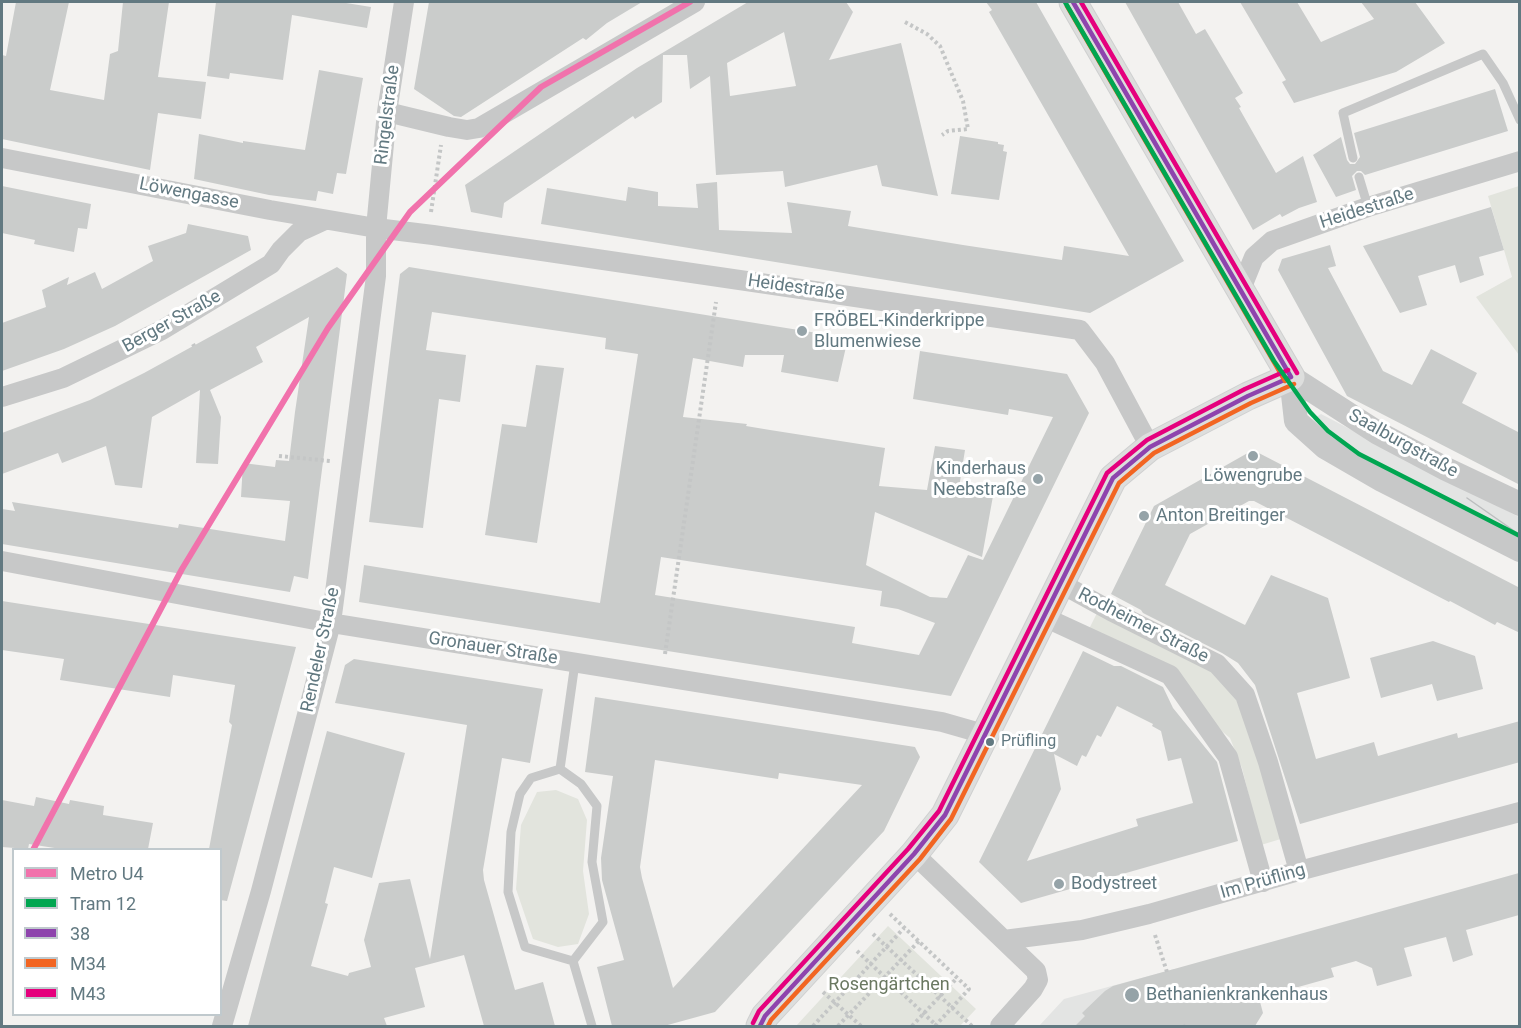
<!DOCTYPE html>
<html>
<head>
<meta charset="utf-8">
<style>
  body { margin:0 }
  #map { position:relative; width:1521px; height:1028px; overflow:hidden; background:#f3f2f0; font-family:Roboto,sans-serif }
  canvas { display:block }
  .frame { position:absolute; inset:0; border:3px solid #627981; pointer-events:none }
  .legend { position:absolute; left:12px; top:848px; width:210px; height:168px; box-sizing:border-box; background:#fff; border:2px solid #c0c9cd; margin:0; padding:8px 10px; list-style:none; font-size:18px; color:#627981 }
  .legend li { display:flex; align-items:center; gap:12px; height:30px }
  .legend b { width:30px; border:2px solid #c0c9cd }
</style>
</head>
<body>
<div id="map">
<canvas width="1521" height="1028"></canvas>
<div class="frame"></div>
<ul class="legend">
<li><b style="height:8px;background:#f172ac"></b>Metro U4</li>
<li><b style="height:8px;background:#00a651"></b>Tram 12</li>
<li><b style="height:8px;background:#8e44ad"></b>38</li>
<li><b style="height:8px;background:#f26522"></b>M34</li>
<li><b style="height:8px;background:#e5007d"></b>M43</li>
</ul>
</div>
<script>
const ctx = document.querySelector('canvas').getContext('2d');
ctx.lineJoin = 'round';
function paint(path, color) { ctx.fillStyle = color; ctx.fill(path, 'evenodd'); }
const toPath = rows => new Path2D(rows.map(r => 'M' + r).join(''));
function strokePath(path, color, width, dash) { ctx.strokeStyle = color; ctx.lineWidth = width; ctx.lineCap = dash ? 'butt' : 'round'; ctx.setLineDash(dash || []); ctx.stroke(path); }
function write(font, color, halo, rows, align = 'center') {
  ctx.font = font + ' Roboto,sans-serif'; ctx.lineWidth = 6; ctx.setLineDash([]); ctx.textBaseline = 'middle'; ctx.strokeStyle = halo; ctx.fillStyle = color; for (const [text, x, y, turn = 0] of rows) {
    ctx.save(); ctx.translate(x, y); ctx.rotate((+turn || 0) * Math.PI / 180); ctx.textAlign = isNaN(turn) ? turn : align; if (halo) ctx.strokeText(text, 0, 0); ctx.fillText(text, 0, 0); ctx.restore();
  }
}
const built = toPath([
  [1321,414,1519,517,1519,543,1343,450,1310,421],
  [1174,969,1190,1026,1039,1026,1064,999]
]);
const green = toPath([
  [1519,186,1520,187,1519,355,1476,297,1512,277,1488,196],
  [1098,611,1212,665,1242,701,1284,838,1261,845,1242,768,1230,738,1218,728,1204,711,1089,629],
  [556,790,578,799,587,820,583,871,589,914,578,944,558,947,533,939,516,889,521,825,537,792],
  [888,926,976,1009,960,1026,796,1026]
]);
const building = toPath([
  [16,2,69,2,50,90,104,100,110,54,118,51,123,2,169,2,158,77,206,82,201,119,158,113,150,170,2,139,2,55,6,56],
  [216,2,340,2,371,7,367,28,292,15,283,80,230,73,229,79,207,76],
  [429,2,642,2,607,23,586,40,583,38,461,117,454,116,414,89],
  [748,2,846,2,853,12,829,60,901,43,938,196,882,186,877,165,785,187,783,171,716,175,710,76,690,89,687,55,663,55,662,102,635,119,633,116,504,203,502,218,471,212,465,185,637,68],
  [784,32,796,86,730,96,727,63],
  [986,2,1036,2,1184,261,1090,313,541,224,547,188,626,201,628,187,658,192,658,206,698,208,696,184,717,182,719,230,792,233,787,202,851,211,848,226,963,245,1062,260,1064,246,1129,256,989,12,992,10],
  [1125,2,1178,2,1196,34,1205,29,1243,93,1235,98,1241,107,1239,108,1276,173,1303,156,1317,202,1299,208,1282,217,1280,214,1253,230],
  [1240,2,1297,2,1321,42,1374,19,1361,2,1415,2,1445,43,1396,72,1294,103,1282,82,1286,80],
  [319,70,363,78,346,174,337,173,333,194,318,191,316,201,269,195,194,179,199,134,243,143,243,141,305,150],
  [1495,89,1508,131,1365,175,1361,171,1357,171,1352,176,1356,190,1336,197,1313,155,1341,137,1347,160,1350,164,1355,164,1360,157,1354,133],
  [960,136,998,142,998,144,1004,145,1003,151,1007,152,999,200,951,194],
  [2,186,91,204,87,229,78,228,74,252,34,244,35,240,2,233],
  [1491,207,1504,250,1479,257,1484,275,1460,283,1455,265,1418,276,1427,305,1400,313,1363,246],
  [188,224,248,236,251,250,115,326,64,349,2,371,2,323,46,307,42,290,69,277,67,285,95,272,102,289,153,261,148,246,186,233],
  [1330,245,1336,266,1328,268,1383,371,1412,385,1431,349,1477,373,1462,403,1520,433,1520,485,1347,396,1278,270,1282,259],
  [337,267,347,274,308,579,294,576,290,592,2,544,2,509,15,511,12,502,178,528,179,524,285,541,290,501,241,497,243,463,275,467,276,460,289,461,295,412,309,317,256,347,263,362,210,390,221,417,218,464,196,463,200,390,152,417,142,488,115,485,106,446,62,463,58,453,2,474,2,433,90,400,144,373],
  [409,267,848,338,838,382,781,372,784,355,745,355,743,367,693,358,683,417,747,424,746,426,770,430,885,448,879,486,927,490,935,446,965,450,958,494,993,496,982,557,875,512,866,565,930,597,947,598,968,555,983,560,1053,417,1009,409,1008,415,913,399,920,351,1067,374,1089,413,951,696,359,602,364,565,600,603,638,354,605,349,606,338,432,312,426,350,466,355,460,402,439,399,423,528,369,522,400,274],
  [661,557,882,591,880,606,898,609,935,623,919,655,852,643,855,627,655,595],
  [536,365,564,368,537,543,485,535,502,424,526,427],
  [1253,450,1520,588,1520,633,1497,622,1495,625,1450,601,1449,602,1254,501,1249,501,1190,534,1165,585,1245,625,1271,575,1328,598,1350,678,1297,693,1316,759,1374,742,1378,756,1457,733,1458,738,1520,721,1520,762,1300,824,1255,685,1238,663,1222,653,1143,613,1141,610,1111,594,1154,506],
  [2,601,296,647,227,901,220,900,220,849,209,849,232,725,229,722,235,685,173,675,170,697,60,680,64,659,2,650],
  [1433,641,1475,656,1483,689,1437,701,1432,684,1381,698,1370,658],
  [1083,651,1114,666,1121,666,1163,687,1173,708,1217,762,1238,841,1021,903,979,862],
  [1117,706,1153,724,1152,726,1161,731,1168,761,1181,758,1193,803,1136,819,1138,826,1027,861,1061,789,1054,754,1077,766,1082,755,1086,757,1097,735,1101,737],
  [354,659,543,689,530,763,502,758,483,870,484,880,515,990,543,982,555,1026,484,1026,464,955,415,968,425,1007,384,1018,387,1026,248,1026,327,731,405,753,372,878,334,867,325,903,328,904,311,966,348,976,349,973,371,967,364,940,379,883,410,879,430,959,467,725,335,703,345,665],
  [595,697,915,747,920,757,884,831,715,1012,664,1026,612,1026,597,967,624,960,602,880,601,858,613,776,585,772],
  [655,760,778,779,779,773,862,785,673,988,642,878,640,867],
  [36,797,69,804,70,800,104,806,103,815,153,823,148,849,61,849,29,844,28,849,2,847,2,800,34,806],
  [1519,873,1519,915,1466,930,1473,955,1453,962,1446,937,1404,948,1412,976,1377,986,1372,968,1356,961,1331,968,1334,977,1259,998,1263,1013,1255,1026,1075,1026,1085,1016,1082,1013,1105,991,1113,986]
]);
const path = toPath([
  [905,22,927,34,940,46,963,101,968,129,948,131,942,135],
  [431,212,441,145],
  [193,344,194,346],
  [279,456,330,461],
  [665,654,716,302],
  [890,914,969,989,935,1026],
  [873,934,972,1026],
  [1155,935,1167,972],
  [857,951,937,1026],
  [823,992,861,1026],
  [1183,1025,1184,1026],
  [813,1026,904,928],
  [838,1026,919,941],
  [912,1026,957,978]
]);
const service = toPath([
  [1353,158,1343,113,1483,54,1503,83,1520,120],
  [1359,177,1368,207],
  [560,769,581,784,597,806,592,862,603,922,573,961,525,947,508,892,511,832,520,794,531,778,560,769],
  [560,769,575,663],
  [573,961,592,1026]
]);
const minor = toPath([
  [387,112,449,127,467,130,479,128,695,2],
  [2,158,270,210,376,228,433,235,1080,330,1105,363,1150,447],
  [1241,289,1254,257,1272,241,1368,207,1520,161],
  [2,397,63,378,162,330,271,264,281,250,299,232,325,220],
  [2,561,331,623,942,722,984,734],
  [1060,583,1111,611,1217,664,1245,695,1268,762,1299,871],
  [1044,617,1170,675,1228,757,1263,882],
  [914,854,1036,971,1038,980,1033,989,1000,1026],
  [1004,940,1082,930,1149,914,1299,871,1520,812],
  [222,1026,261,891,331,623,376,276,376,228,387,112,404,2]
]);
const tertiary = toPath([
  [1291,377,1296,421,1325,447,1382,480,1520,550],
  [1291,377,1378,433,1446,469,1520,504]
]);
const secondary = toPath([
  [760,1026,765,1016,914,854,945,815,1113,478,1150,447,1248,396,1291,377,1073,2]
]);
const tram = toPath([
  [1467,498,1520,535]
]);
const bus1 = toPath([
  [1073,2,1291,377],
  [760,1026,765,1016,914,854,945,815,1113,478,1150,447,1248,396,1291,377]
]);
const bus2 = toPath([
  [1067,6,1285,381],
  [768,1026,771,1020,920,859,951,819,1119,483,1154,453,1251,403,1294,384]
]);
const bus3 = toPath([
  [1081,2,1297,373],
  [753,1023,759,1011,908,849,939,811,1107,473,1147,440,1245,389,1288,370]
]);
const tram1 = toPath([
  [1065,2,1274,361,1310,412,1328,431,1359,454,1520,536]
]);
const metro1 = toPath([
  [33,850,182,569,328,328,410,212,541,87,690,2]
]);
const markers = [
  [802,331,6,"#95a3a8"],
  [1253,456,6,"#95a3a8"],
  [1038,479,6,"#95a3a8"],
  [1144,516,6,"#95a3a8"],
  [990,742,5,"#627981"],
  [1059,884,6,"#95a3a8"],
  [1132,995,8,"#95a3a8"]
];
const busNames = [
  ["Prüfling",1001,742]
];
const streetNames = [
  ["Ringelstraße",388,115,-83],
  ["Löwengasse",189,194,11],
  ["Heidestraße",1367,209,-18],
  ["Heidestraße",796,288,8],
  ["Berger Straße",172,322,-29],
  ["Saalburgstraße",1403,444,29],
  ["Rodheimer Straße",1143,626,27],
  ["Gronauer Straße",493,649,9],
  ["Rendeler Straße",321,650,-78],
  ["Im Prüfling",1263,882,-16]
];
const poiNames = [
  ["FRÖBEL-Kinderkrippe",814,321],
  ["Blumenwiese",814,342],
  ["Kinderhaus",1026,469,"right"],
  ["Neebstraße",1026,490,"right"],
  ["Löwengrube",1253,476,"center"],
  ["Anton Breitinger",1156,516],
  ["Bodystreet",1071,884],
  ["Bethanienkrankenhaus",1146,995]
];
const parkNames = [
  ["Rosengärtchen",889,985]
];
paint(built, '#e3e4e3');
paint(green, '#e2e4dd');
paint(building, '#cacccb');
strokePath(secondary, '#cfd0d0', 29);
strokePath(path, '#c4c6c6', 4, [3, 3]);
strokePath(service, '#c7c8c8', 9);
strokePath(minor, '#c7c8c8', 20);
strokePath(tertiary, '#c7c8c8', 24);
strokePath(secondary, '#dddedd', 27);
strokePath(tram, '#bcbebf', 1.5);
strokePath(bus1, '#8e44ad', 4.5);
strokePath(bus2, '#f26522', 4.5);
strokePath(bus3, '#e5007d', 4.5);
strokePath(tram1, '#00a651', 4.5);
strokePath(metro1, '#f172ac', 6);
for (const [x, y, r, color] of markers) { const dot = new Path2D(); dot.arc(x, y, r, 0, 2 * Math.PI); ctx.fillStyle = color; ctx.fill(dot); strokePath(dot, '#fff', 2); }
write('16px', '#627981', '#fff', busNames, 'left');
write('18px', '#627981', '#fff', streetNames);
write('18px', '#627981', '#fff', poiNames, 'left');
write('18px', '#6a7861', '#fff', parkNames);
</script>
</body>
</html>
